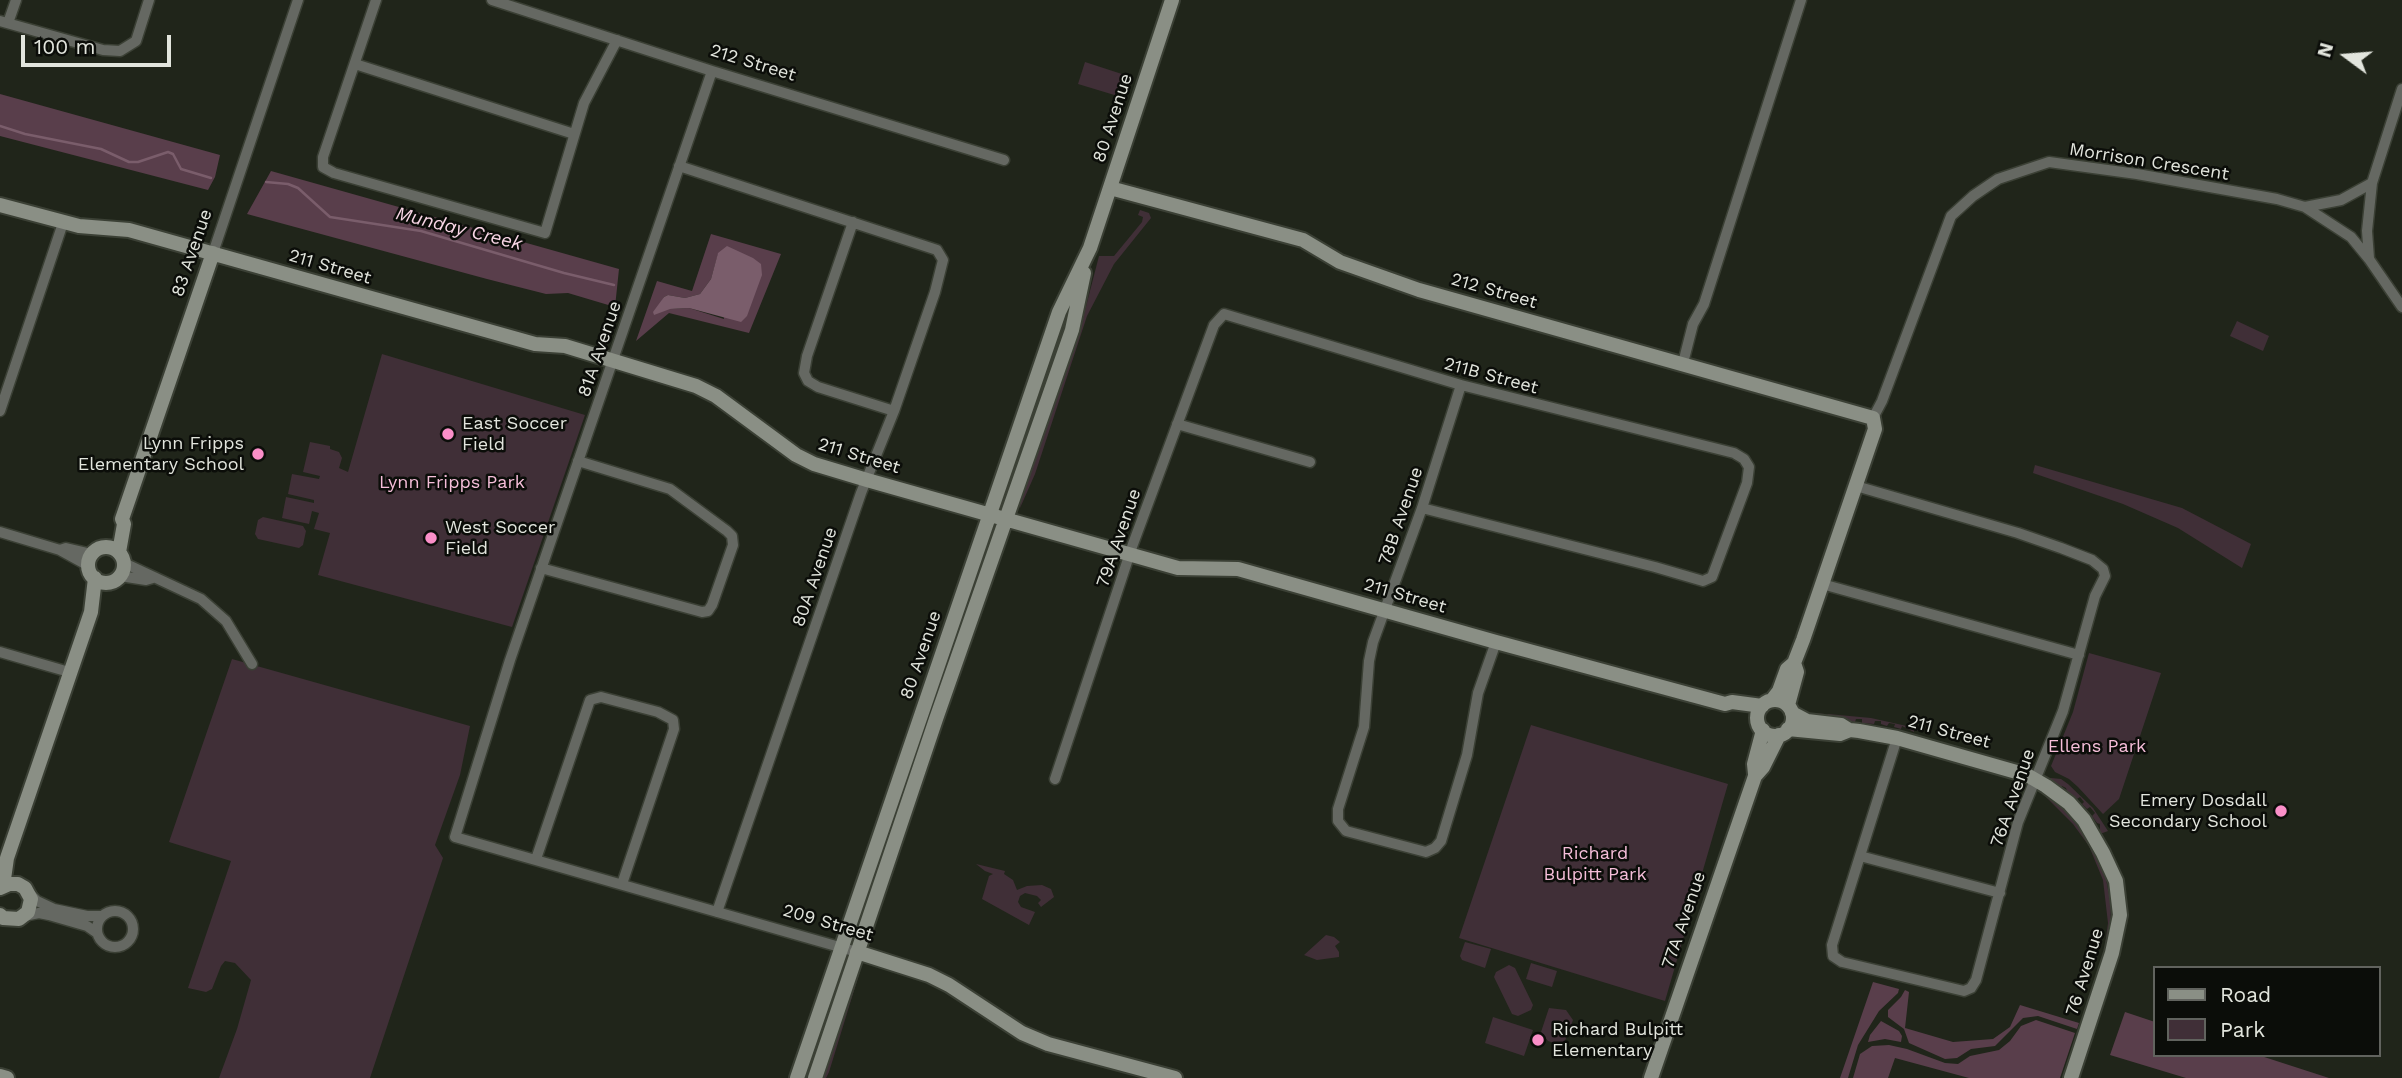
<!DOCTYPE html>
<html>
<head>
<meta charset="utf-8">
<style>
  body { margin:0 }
  #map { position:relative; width:2402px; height:1078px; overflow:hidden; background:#20251a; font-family:"Work Sans",sans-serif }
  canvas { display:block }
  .legend { position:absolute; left:2153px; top:966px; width:228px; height:91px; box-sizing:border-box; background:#0b0d09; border:2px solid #61635e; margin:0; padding:9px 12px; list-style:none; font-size:21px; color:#e2e5dd }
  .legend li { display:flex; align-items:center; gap:14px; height:35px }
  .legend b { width:35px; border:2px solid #61635e }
  .north { position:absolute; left:2311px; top:21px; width:70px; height:70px; -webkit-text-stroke:5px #0b0d09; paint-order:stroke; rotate:286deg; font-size:19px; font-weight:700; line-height:28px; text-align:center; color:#e2e5dd }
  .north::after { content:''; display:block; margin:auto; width:24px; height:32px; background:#e2e5dd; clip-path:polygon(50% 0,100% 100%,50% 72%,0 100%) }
  .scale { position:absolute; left:21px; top:35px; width:150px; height:32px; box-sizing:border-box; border:4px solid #e2e5dd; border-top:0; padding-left:9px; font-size:21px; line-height:24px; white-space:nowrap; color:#e2e5dd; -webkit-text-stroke:5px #0b0d09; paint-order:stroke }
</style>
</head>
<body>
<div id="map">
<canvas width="2402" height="1078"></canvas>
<ul class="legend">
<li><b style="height:9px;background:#8a8f85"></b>Road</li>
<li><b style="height:19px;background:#402f37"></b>Park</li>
</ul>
<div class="north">N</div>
<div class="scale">100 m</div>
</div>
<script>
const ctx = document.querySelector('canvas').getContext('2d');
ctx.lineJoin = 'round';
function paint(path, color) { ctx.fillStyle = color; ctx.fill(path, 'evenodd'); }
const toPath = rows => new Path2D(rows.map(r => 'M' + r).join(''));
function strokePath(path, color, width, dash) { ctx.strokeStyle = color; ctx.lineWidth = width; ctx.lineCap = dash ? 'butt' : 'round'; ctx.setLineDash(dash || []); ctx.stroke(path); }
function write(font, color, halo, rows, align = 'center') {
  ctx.font = font + ' "Work Sans",sans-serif'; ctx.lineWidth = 5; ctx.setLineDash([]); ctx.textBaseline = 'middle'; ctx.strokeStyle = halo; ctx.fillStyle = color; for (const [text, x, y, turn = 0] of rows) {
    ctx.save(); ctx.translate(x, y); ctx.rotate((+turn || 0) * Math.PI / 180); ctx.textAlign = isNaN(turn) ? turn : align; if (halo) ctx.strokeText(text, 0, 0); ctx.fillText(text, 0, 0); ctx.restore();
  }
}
const green = toPath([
  [1085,62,1128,76,1121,97,1078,84],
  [1140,210,1149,213,1151,218,1114,264,1087,316,1035,474,1020,508,1021,498,1083,318,1099,256,1114,256,1142,222,1143,217,1138,215],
  [2237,321,2269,336,2263,351,2230,336],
  [382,354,585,415,512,627,318,575,330,533,314,529,319,513,312,511,309,524,282,518,286,497,314,503,314,500,288,494,292,474,319,479,320,476,303,472,310,442,330,446,330,449,339,452,342,458,339,468,348,472],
  [2035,465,2182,508,2251,544,2242,568,2178,528,2123,504,2033,473],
  [263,517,303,526,306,531,303,545,299,548,258,539,255,534,258,520],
  [2089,653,2161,673,2119,799,2103,814,2078,787,2069,779,2055,772,2051,766,2073,712],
  [232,659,470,726,460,775,435,845,443,858,370,1078,219,1078,237,1029,251,980,235,963,225,961,221,966,212,989,206,992,188,988,231,861,169,842],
  [1813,713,1825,714,1825,717,1828,714,1871,718,1920,729,1920,731,1914,730,1914,732,1902,726,1901,729,1894,727,1895,724,1889,723,1887,726,1881,724,1881,721,1875,721,1874,724,1862,723,1862,719,1856,719,1855,722,1849,721,1849,719,1812,718],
  [1531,725,1728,784,1665,1001,1459,938],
  [2051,778,2061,779,2068,784,2093,808,2108,831,2100,834,2100,824,2097,823,2092,816,2095,813,2090,807,2087,809,2082,804,2084,802,2080,797,2077,799,2067,792,2066,788,2062,786,2060,789,2048,780],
  [2046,794,2056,799,2088,839,2106,879,2111,905,2110,936,2096,988,2093,989,2104,953,2108,923,2103,880,2089,846,2073,824,2046,797],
  [976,864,1005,871,1004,874,1013,880,1017,890,1027,886,1042,885,1051,889,1054,897,1041,907,1038,903,1041,900,1037,896,1025,893,1020,896,1018,902,1021,907,1035,912,1029,925,982,899,989,876,993,874,985,871],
  [1326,935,1334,937,1340,942,1335,946,1339,952,1339,957,1317,960,1304,955],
  [1465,942,1491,949,1485,968,1462,960,1460,956],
  [1531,963,1557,971,1552,987,1526,979],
  [1509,965,1515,968,1533,1005,1531,1010,1518,1016,1512,1014,1494,977,1496,972],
  [860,971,829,1072,826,1078,823,1078,856,975],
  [1549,1008,1566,1010,1573,1020,1563,1046,1548,1041,1541,1032],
  [1493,1017,1533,1030,1524,1056,1485,1043]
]);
const forest = toPath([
  [0,94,220,155,215,177,208,190,0,136],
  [271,171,619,269,615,307,568,293,546,294,487,279,247,214],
  [711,234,781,254,749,333,669,313,636,341,657,281,692,291],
  [718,254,724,319,689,308,670,309,659,306,664,297,668,295,685,298,700,294,711,279],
  [1873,982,1899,989,1898,993,1879,1011,1858,1045,1848,1078,1840,1078],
  [1905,990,1909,992,1905,1028,1953,1042,1993,1039,2010,1027,2020,1005,2079,1023,2077,1029,2038,1016,2023,1018,1995,1046,1971,1049,1957,1058,1945,1059,1909,1043,1904,1029,1888,1017,1888,1010,1901,997],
  [2125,1012,2155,1022,2155,1055,2258,1055,2329,1078,2186,1078,2110,1055],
  [2036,1020,2075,1033,2060,1078,1969,1078,1895,1058,1888,1078,1853,1078,1860,1054,1872,1046,1889,1045,1907,1049,1945,1063,1958,1064,1970,1056,1999,1050,2010,1041,2021,1026],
  [1881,1021,1899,1031,1902,1036,1901,1042,1885,1039,1868,1042,1870,1035]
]);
const water = toPath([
  [727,246,753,258,761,264,762,275,747,316,741,322,689,308,670,309,654,315,653,312,664,297,668,295,685,298,700,294,711,279,718,253]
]);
const stream = toPath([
  [0,126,25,134,101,149,129,162,138,162,168,152,173,154,181,169,211,178],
  [266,182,288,184,298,188,330,217,421,231,564,273,614,285]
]);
const street = toPath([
  [376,0,323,157,323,167,334,173,545,233,584,103,617,40],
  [492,0,712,71,1004,160],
  [0,21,103,50,120,51,136,41,149,0],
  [8,23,16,0],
  [355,64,574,134],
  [712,71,510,660,455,837,857,952],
  [679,166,931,248,937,250,943,260,935,292,894,411,861,493,717,912],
  [2305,207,2341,200,2372,183],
  [853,222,807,356,804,373,808,381,818,387,894,411],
  [213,253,298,0],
  [2369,258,2367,231,2372,183,2402,89],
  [1683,363,1693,324,1704,304,1801,0],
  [1461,385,1422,508,1373,642,1369,661,1364,727,1338,809,1338,821,1346,831,1426,852,1435,848,1441,841,1467,755,1478,693,1496,642],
  [0,411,63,223],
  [1873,418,1882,401,1951,216,1973,196,1998,179,2049,162,2137,174,2277,199,2305,207,2351,237,2369,259,2402,307],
  [1177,424,1310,462],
  [1856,486,2018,533,2061,548,2092,560,2103,569,2105,576,2095,596,2063,711,2018,822,1976,980,1971,988,1964,991,1842,962,1833,956,1832,945,1897,738],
  [0,532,60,550,66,548,92,554],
  [60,550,89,566],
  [124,563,201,599,226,621,252,664],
  [541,568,702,612,708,611,712,605,733,545,732,536,727,531,670,489,578,461],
  [120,576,146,580,153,578],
  [1822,584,2079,655],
  [0,652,69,672],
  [1055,779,1133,544,1214,325,1224,314,1461,385,1734,453,1744,459,1749,467,1747,483,1712,577,1703,581,1655,567,1422,508],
  [1860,856,2000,893],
  [536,859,590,700,601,697,658,712,673,720,674,729,622,884],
  [29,893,37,901,54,909,87,916,102,916],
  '97 929a18 18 0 1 1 36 0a18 18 0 1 1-36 0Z',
  [24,916,39,913,49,915,87,926,97,933]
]);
const secondary = toPath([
  [1110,188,1303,240,1340,262,1419,290,1873,418,1875,429,1803,640,1794,663,1787,669,1779,691,1772,700],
  [0,205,79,226,129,230,535,344,565,346,696,386,716,396,796,455,814,464,867,480,1178,568,1238,569,1496,642,1725,704,1732,702,1762,706],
  '88 565a18 18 0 1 1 36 0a18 18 0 1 1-36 0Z',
  [119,552,124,524,122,519,213,253],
  '1757 718a18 18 0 1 1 36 0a18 18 0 1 1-36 0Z',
  [1788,705,1797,672,1794,663],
  [1792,713,1807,721,1841,725,1849,730],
  [1788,729,1840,734,1850,730,1859,731,1897,738,2027,775,2046,786,2069,803,2084,820,2103,853,2116,881,2120,915,2112,953,2071,1078],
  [1755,774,1754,764,1763,730],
  [3,886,7,858,91,612,95,578],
  [0,888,9,884,18,884,25,888,31,899,28,912,19,919,3,918,0,915],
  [857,952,929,975,949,985,1022,1033,1048,1044,1175,1078],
  [0,1076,7,1078],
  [797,1078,1059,312,1090,248,1172,0],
  [815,1078,936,719,1072,330,1084,273],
  [1651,1078,1755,776,1763,767,1779,735]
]);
const markers = [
  [448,434,7,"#fa8fc8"],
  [258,454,7,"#fa8fc8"],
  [431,538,7,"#fa8fc8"],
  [2281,811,7,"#fa8fc8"],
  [1538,1040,7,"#fa8fc8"]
];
const streetNames = [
  ["212 Street",753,63,17],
  ["80 Avenue",1113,118,-72],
  ["Morrison Crescent",2149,162,9],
  ["83 Avenue",192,253,-71],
  ["211 Street",330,267,16],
  ["212 Street",1494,291,16],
  ["81A Avenue",600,349,-71],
  ["211B Street",1491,376,15],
  ["211 Street",859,456,17],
  ["78B Avenue",1401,516,-71],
  ["79A Avenue",1119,538,-71],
  ["80A Avenue",815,577,-71],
  ["211 Street",1405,596,16],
  ["80 Avenue",921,655,-71],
  ["211 Street",1949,732,15],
  ["76A Avenue",2013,798,-71],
  ["77A Avenue",1684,920,-71],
  ["209 Street",828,923,16],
  ["76 Avenue",2085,972,-73]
];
const poiNames = [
  ["East Soccer",462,424],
  ["Field",462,445],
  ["Lynn Fripps",244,444,"right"],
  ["Elementary School",244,465,"right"],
  ["West Soccer",445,528],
  ["Field",445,549],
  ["Emery Dosdall",2267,801,"right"],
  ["Secondary School",2267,822,"right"],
  ["Richard Bulpitt",1552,1030],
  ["Elementary",1552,1051]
];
const parkNames = [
  ["Lynn Fripps Park",452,483],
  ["Ellens Park",2097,747],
  ["Richard",1595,854],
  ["Bulpitt Park",1595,875]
];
const waterNames = [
  ["Munday Creek",459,229,14]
];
paint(green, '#402f37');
paint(forest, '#593e4b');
paint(water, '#7a5d6b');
strokePath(stream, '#7a5d6b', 2.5);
strokePath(street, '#3b4035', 13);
strokePath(secondary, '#3b4035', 18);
strokePath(street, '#656862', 10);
strokePath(secondary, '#8a8f85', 14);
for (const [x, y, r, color] of markers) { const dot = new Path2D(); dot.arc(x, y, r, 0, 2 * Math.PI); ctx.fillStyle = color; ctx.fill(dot); strokePath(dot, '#0b0d09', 2.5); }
write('18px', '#e2e5dd', '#0b0d09', streetNames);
write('18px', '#e2e5dd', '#0b0d09', poiNames, 'left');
write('18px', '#f5bed9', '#0b0d09', parkNames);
write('italic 19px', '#f9d6e6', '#0b0d09', waterNames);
</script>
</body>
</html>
